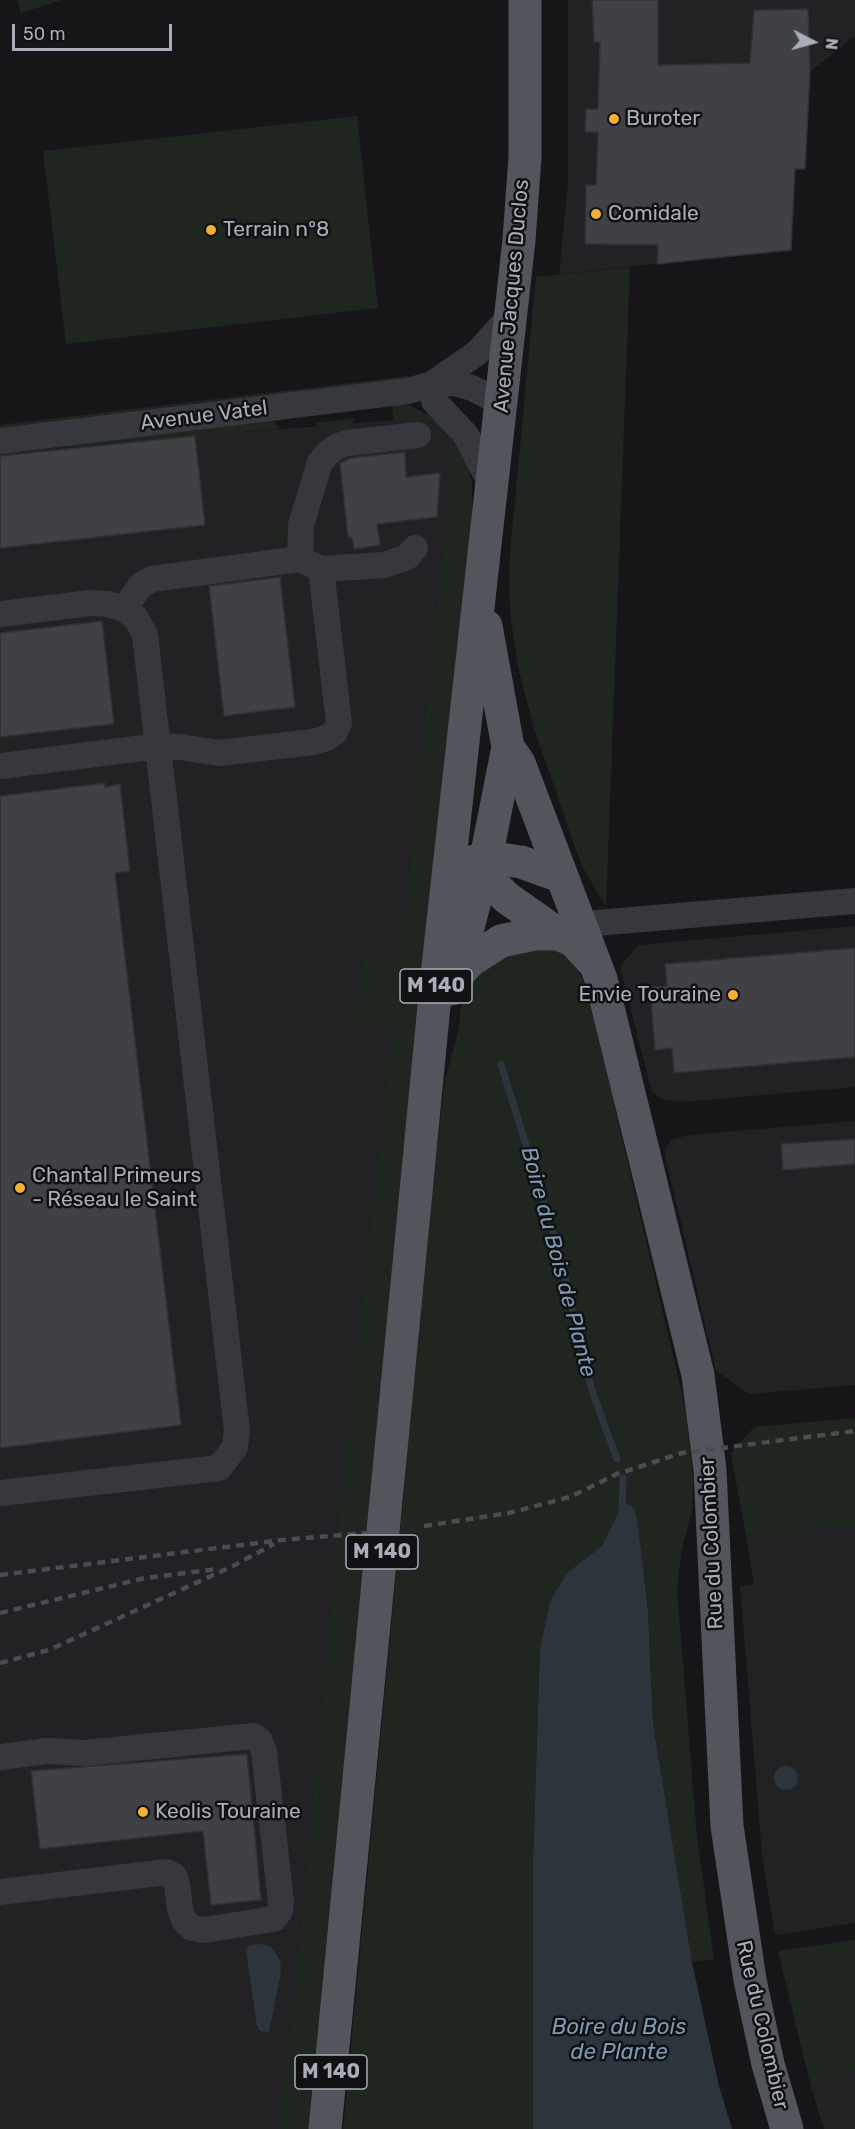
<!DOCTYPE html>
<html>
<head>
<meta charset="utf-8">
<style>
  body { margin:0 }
  #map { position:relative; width:855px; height:2129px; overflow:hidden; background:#161618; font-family:Rubik,sans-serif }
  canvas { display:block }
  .north { position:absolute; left:783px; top:12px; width:60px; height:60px; -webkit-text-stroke:4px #111113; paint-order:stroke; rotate:96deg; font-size:16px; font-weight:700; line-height:24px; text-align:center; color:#a8adb8 }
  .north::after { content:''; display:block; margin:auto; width:21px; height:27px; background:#a8adb8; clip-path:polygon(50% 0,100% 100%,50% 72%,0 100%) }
  .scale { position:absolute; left:12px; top:24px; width:160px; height:27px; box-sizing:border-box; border:3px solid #a8adb8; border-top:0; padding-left:8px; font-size:18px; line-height:21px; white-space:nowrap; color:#a8adb8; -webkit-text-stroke:4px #111113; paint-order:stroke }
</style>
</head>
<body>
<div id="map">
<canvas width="855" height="2129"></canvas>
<div class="north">N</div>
<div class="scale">50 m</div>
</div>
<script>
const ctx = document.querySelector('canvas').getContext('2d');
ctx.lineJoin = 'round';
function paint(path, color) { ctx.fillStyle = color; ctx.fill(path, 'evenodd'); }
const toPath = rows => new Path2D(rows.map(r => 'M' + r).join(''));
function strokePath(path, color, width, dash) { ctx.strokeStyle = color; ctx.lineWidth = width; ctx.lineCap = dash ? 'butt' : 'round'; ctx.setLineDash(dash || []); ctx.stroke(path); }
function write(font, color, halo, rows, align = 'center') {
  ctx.font = font + ' Rubik,sans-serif'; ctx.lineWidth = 5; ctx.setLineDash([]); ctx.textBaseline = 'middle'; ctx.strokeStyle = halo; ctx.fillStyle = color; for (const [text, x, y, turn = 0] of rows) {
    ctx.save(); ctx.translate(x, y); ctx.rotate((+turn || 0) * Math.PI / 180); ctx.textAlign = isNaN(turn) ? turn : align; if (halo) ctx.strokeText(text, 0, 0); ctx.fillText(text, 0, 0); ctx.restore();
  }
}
const built = toPath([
  [568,0,855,0,855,36,810,72,805,169,795,170,791,250,559,274,568,183],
  [408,419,428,421,454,439,399,958,362,956,354,1022,392,1027,342,1478,299,1940,277,2129,0,2129,0,452],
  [855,926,855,1087,682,1102,664,1100,652,1092,620,967,638,945],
  [855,1121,855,1385,749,1394,716,1371,665,1156,665,1148,673,1139,689,1135],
  [855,1526,855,1923,775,1935,762,1855,740,1586,754,1584,746,1536],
  [855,2073,855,2129,824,2129,811,2087]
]);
const green = toPath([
  [17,0,62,0,21,13],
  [357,116,378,308,66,344,43,151],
  [630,267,606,907,581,864,534,728,518,668,510,612,509,565,536,277],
  [407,376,409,381,0,431,0,425],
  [407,404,438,420,453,434,468,463,472,483,472,526,314,2129,277,2129,299,1940,342,1478,392,1027,354,1022,362,956,399,958,454,439,428,421,394,420,392,405],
  [355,418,345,432,329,434,315,423],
  [273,420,280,429,69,447,56,446],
  [270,524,271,526,290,525,280,544,268,546,266,527,236,530,236,528],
  [544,946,563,953,575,965,586,986,599,1025,618,1121,686,1411,693,1477,692,1510,681,1553,677,1590,697,1837,714,1959,692,1962,653,1724,648,1611,638,1525,619,1511,602,1546,568,1572,550,1601,540,1648,533,1862,533,2129,343,2129,404,1492,417,1320,445,1080,458,1032,463,992,490,957],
  [855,1418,855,1526,746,1536,731,1454,754,1427],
  [855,1940,855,2073,811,2087,778,1951]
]);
const water = toPath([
  [628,1504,634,1508,638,1525,648,1611,653,1724,692,1962,719,2086,732,2129,533,2129,533,1862,540,1648,550,1601,568,1572,602,1546,619,1511],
  '774 1778a12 12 0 1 1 24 0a12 12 0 1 1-24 0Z',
  [262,1944,271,1947,280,1960,281,1972,269,2032,260,2031,257,2026,246,1950,250,1945]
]);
const stream = toPath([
  [501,1064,558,1248,592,1391,617,1459],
  [622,1517,623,1478]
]);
const building = toPath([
  [592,0,658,0,658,65,750,63,754,10,808,9,810,72,805,169,795,169,791,250,657,264,658,245,585,244,586,185,596,185,598,132,585,132,586,109,598,109,600,42,594,42,592,0],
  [195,436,205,525,0,548,0,456,195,436],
  [405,452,406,477,440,473,437,517,377,524,380,545,354,549,352,537,348,538,340,463,351,458,405,452],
  [280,577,295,707,224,716,209,586,280,577],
  [102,621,114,724,0,737,0,633,102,621],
  [105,783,105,787,120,784,130,871,115,873,181,1425,0,1448,0,796,105,783],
  [855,948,855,1057,674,1073,672,1048,655,1050,650,987,667,986,665,964,855,948],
  [855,1139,855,1164,783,1170,781,1144,855,1139],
  [247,1754,261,1900,211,1905,203,1831,40,1849,31,1771,247,1754]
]);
const minor = toPath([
  [432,384,477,353,512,314],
  [434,401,466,435,492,486],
  [0,441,408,391,432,384,454,383,472,388,503,404],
  [300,559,301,525,320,462,328,453,338,446,348,443,418,435],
  [321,569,384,565,407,557,415,548],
  [0,614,90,603,108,604,124,609,136,618,145,635,237,1431,235,1447,219,1468,0,1493],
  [0,766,159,746,180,747,219,753,313,742,327,738,335,732,339,723,321,569,300,559,152,579,141,585,124,609],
  [564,932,596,923,855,901],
  [0,1757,47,1751,85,1753,254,1736,260,1741,264,1751,281,1902,280,1911,274,1919,204,1930,192,1928,184,1920,180,1909,177,1884,174,1876,167,1872,0,1892]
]);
const major = toPath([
  [508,747,519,763,601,979,698,1375,710,1470,727,1826,750,1980,768,2064,787,2129],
  [469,862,507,898,558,934,574,941,595,964],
  [467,865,480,859,500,859,521,862,560,876],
  [455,977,470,961,501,941,534,934,558,934],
  [452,989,486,858,508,747,486,626],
  [325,2129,437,975,519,240,525,157,525,0]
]);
const rail = toPath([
  [424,1526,509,1513,570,1497,617,1474,682,1453,855,1431],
  [0,1575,282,1540,366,1533],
  [0,1613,145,1578,217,1569],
  [0,1663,49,1650,231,1567,274,1544]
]);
const markers = [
  [614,119,6,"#f2b134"],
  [596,214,6,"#f2b134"],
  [211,230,6,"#f2b134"],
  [733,995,6,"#f2b134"],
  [20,1188,6,"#f2b134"],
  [143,1812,6,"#f2b134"]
];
const shields = [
  [436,986,72],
  [382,1552,72],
  [331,2072,72]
];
const shieldNames = [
  ["M 140",436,986],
  ["M 140",382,1552],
  ["M 140",331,2072]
];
const poiNames = [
  ["Buroter",626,119],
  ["Comidale",608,214],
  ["Terrain n°8",223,230],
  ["Envie Touraine",721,995,"right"],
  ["Chantal Primeurs",32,1176],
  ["- Réseau le Saint",32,1200],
  ["Keolis Touraine",155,1812]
];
const streetNames = [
  ["Avenue Jacques Duclos",512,296,-85],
  ["Avenue Vatel",204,416,-7],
  ["Rue du Colombier",712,1543,-93],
  ["Rue du Colombier",762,2025,77]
];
const waterNames = [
  ["Boire du Bois de Plante",558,1262,75],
  ["Boire du Bois",619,2028],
  ["de Plante",619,2053]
];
paint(built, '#222225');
paint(green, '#1e261f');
paint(water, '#2c353c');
strokePath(stream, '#2c353c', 7);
paint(building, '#404145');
strokePath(building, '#303034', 1.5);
strokePath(minor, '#37383d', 26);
strokePath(major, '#53555c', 33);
strokePath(rail, '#4a4c52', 4.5, [8, 6]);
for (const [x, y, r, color] of markers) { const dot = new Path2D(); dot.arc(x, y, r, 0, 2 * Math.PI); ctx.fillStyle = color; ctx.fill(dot); strokePath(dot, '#111113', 2); }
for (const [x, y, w] of shields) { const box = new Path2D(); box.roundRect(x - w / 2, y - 17, w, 34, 4.5); ctx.fillStyle = '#111113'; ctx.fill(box); strokePath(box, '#a8adb8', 1.5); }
write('bold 20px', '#a8adb8', null, shieldNames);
write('21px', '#a8adb8', '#111113', poiNames, 'left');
write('21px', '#a8adb8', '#111113', streetNames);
write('italic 22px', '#7f9bb3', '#111113', waterNames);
</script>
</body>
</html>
